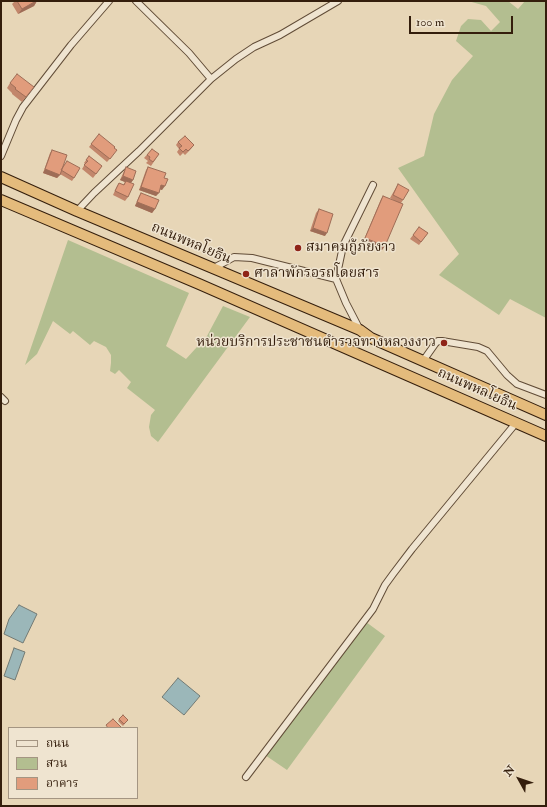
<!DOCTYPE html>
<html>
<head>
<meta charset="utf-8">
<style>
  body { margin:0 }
  #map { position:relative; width:547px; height:807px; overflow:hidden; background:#e7d6b7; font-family:"IM FELL Double Pica","Noto Serif Thai",serif }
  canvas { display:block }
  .frame { position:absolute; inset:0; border:2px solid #341e0c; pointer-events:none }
  .legend { position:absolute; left:8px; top:727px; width:130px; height:72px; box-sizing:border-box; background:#efe4d0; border:1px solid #a49582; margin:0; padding:5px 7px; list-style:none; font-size:12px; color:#341e0c }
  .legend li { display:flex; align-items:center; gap:8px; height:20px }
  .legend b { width:20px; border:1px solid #a49582 }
  .north { position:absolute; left:499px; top:759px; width:40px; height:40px; -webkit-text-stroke:3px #efe4d0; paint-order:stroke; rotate:310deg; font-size:11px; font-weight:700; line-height:16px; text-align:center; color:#341e0c }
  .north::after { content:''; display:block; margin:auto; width:14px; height:18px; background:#341e0c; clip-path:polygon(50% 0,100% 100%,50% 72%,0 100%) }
  .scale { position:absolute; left:409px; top:16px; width:104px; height:18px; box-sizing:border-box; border:2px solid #341e0c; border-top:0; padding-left:5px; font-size:12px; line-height:14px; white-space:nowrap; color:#341e0c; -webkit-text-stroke:3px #efe4d0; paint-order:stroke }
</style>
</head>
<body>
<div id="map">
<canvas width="547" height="807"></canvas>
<div class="frame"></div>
<ul class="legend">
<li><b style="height:5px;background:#efe4d0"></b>ถนน</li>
<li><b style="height:11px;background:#b3be90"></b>สวน</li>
<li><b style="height:11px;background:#e19c7c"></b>อาคาร</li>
</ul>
<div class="north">N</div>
<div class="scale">100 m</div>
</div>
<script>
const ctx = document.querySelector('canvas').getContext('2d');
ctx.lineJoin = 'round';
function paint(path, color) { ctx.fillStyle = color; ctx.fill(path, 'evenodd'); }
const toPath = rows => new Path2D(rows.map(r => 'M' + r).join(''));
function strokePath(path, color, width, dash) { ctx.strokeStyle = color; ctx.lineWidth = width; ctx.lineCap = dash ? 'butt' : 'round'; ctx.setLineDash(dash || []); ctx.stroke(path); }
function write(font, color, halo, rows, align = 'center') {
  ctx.font = font + ' "IM FELL Double Pica","Noto Serif Thai",serif'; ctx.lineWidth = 3; ctx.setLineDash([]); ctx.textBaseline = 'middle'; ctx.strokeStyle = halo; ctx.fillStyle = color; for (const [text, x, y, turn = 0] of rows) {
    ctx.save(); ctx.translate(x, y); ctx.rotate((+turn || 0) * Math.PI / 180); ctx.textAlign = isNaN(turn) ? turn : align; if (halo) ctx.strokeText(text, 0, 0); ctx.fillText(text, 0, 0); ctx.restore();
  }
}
const green = toPath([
  [468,1,508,1,518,9,525,1,546,1,546,318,510,299,499,315,439,275,459,254,398,168,424,156,434,114,452,80,473,56,456,41,461,26,468,19,481,20,491,31,500,22,486,6],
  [68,240,189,293,166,346,186,359,207,336,223,306,250,317,158,442,151,436,149,427,151,415,155,410,127,388,131,382,119,370,115,374,110,371,111,363,111,355,106,347,94,341,90,345,73,331,70,334,53,321,37,354,25,365],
  [366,622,385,636,287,770,265,755]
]);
const water = toPath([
  [19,605,37,614,23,643,4,634,9,619,19,605],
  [14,648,25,652,15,680,4,676,14,648],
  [178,678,200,696,184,715,162,697,178,678]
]);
const minor = toPath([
  [136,1,189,53,211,79],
  [1,156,16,120,23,107,71,45,109,1],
  [77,211,94,193,139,151,211,79,236,59,254,47,280,35,338,1],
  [212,269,234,257,252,258,336,279,346,303,360,330],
  [336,279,343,246,373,185],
  [423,361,435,344,438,341,442,341,478,347,487,351,507,375,517,384,546,395],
  [1,397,5,401],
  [246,777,373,609,385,585,393,574,412,549,516,423]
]);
const trunk = toPath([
  [1,177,77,211,360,330,371,338,546,415],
  [1,200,199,284,546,436]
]);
const wall = toPath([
  [15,1,37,1,34,6,18,14,12,4],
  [10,83,30,92,22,102,12,94,12,93,7,88],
  [99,134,114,154,107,162,89,147],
  [178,142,194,145,191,149,185,155,183,153,180,156,177,152,179,149,176,145],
  [152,149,159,154,151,166,146,163,148,161,144,158],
  [52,150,61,171,67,161,74,178,72,181,60,174,57,178,43,173,50,153],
  [89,156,102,166,93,178,82,169,85,164,84,163],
  [126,167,133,180,131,183,128,197,125,201,113,195,117,186,119,183,123,185,125,182,120,180,124,171],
  [148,167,164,178,162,190,160,189,156,196,139,190,146,170],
  [398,184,403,200,401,203,382,250,363,242,381,199,383,196,397,202,390,198],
  [141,193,155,209,152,213,135,206,139,196],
  [319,209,325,236,310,231,316,213],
  [419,227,428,233,419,245,410,239],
  [119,719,127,721,123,726,118,721]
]);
const shadedWall = toPath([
  [36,1,37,1,34,6,18,14,22,9],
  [45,169,60,175,57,178,43,173],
  [123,176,133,180,130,184,120,180],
  [161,185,165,186,162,190,159,189],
  [141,187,159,193,156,196,139,190],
  [137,202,155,209,152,213,135,206],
  [313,228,327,233,325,236,310,231],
  [365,238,385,246,382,250,363,242]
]);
const building = toPath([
  [17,1,36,1,22,9,17,1],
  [17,74,34,87,26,97,15,89,16,88,10,83,17,74],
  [99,134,115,147,114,148,117,150,110,159,91,144,99,134],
  [185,136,194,145,188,151,186,149,183,152,179,148,182,146,178,142,185,136],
  [152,149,159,154,153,162,149,159,150,157,147,155,152,149],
  [52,150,67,155,60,175,45,169,52,150],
  [89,156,102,166,96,174,84,165,88,161,86,160,89,156],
  [67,161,80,168,74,178,61,170,67,161],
  [126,167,136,171,133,180,123,176,126,167],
  [148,167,166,173,164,178,168,179,165,186,161,185,159,193,141,187,148,167],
  [126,181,134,184,128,197,115,191,119,183,124,185,126,181],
  [398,184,409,190,403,200,393,195,398,184],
  [141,193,159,200,155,209,137,202,141,193],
  [383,196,403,204,385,246,365,238,383,196],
  [319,209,333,214,327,233,313,228,319,209],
  [419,227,428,233,421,242,413,235,419,227],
  [123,715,128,720,124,724,119,719,123,715],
  [113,719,121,727,120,728,108,728,106,725,113,719]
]);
const markers = [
  [298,248,4,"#8f2418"],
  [246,274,4,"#8f2418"],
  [444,343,4,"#8f2418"]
];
const streetNames = [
  ["ถนนพหลโยธิน",191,244,23],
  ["ถนนพหลโยธิน",477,390,24]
];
const poiNames = [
  ["สมาคมกู้ภัยงาว",306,248],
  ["ศาลาพักรอรถโดยสาร",254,274],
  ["หน่วยบริการประชาชนตำรวจทางหลวงงาว",436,343,"right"]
];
paint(green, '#b3be90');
paint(water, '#9bb7b9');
strokePath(water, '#727a74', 1);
strokePath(minor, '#614c37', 8);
strokePath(trunk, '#341e0c', 12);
strokePath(minor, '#efe4d0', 6);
strokePath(trunk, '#e4bb7c', 10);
paint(wall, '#c2866b');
paint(shadedWall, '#9e6d57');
paint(building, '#e19c7c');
strokePath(building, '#9e6d57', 1);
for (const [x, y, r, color] of markers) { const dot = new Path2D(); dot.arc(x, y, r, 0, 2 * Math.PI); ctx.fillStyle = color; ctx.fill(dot); strokePath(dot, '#efe4d0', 1.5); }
write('14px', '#341e0c', '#efe4d0', streetNames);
write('14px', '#341e0c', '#efe4d0', poiNames, 'left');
</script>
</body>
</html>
